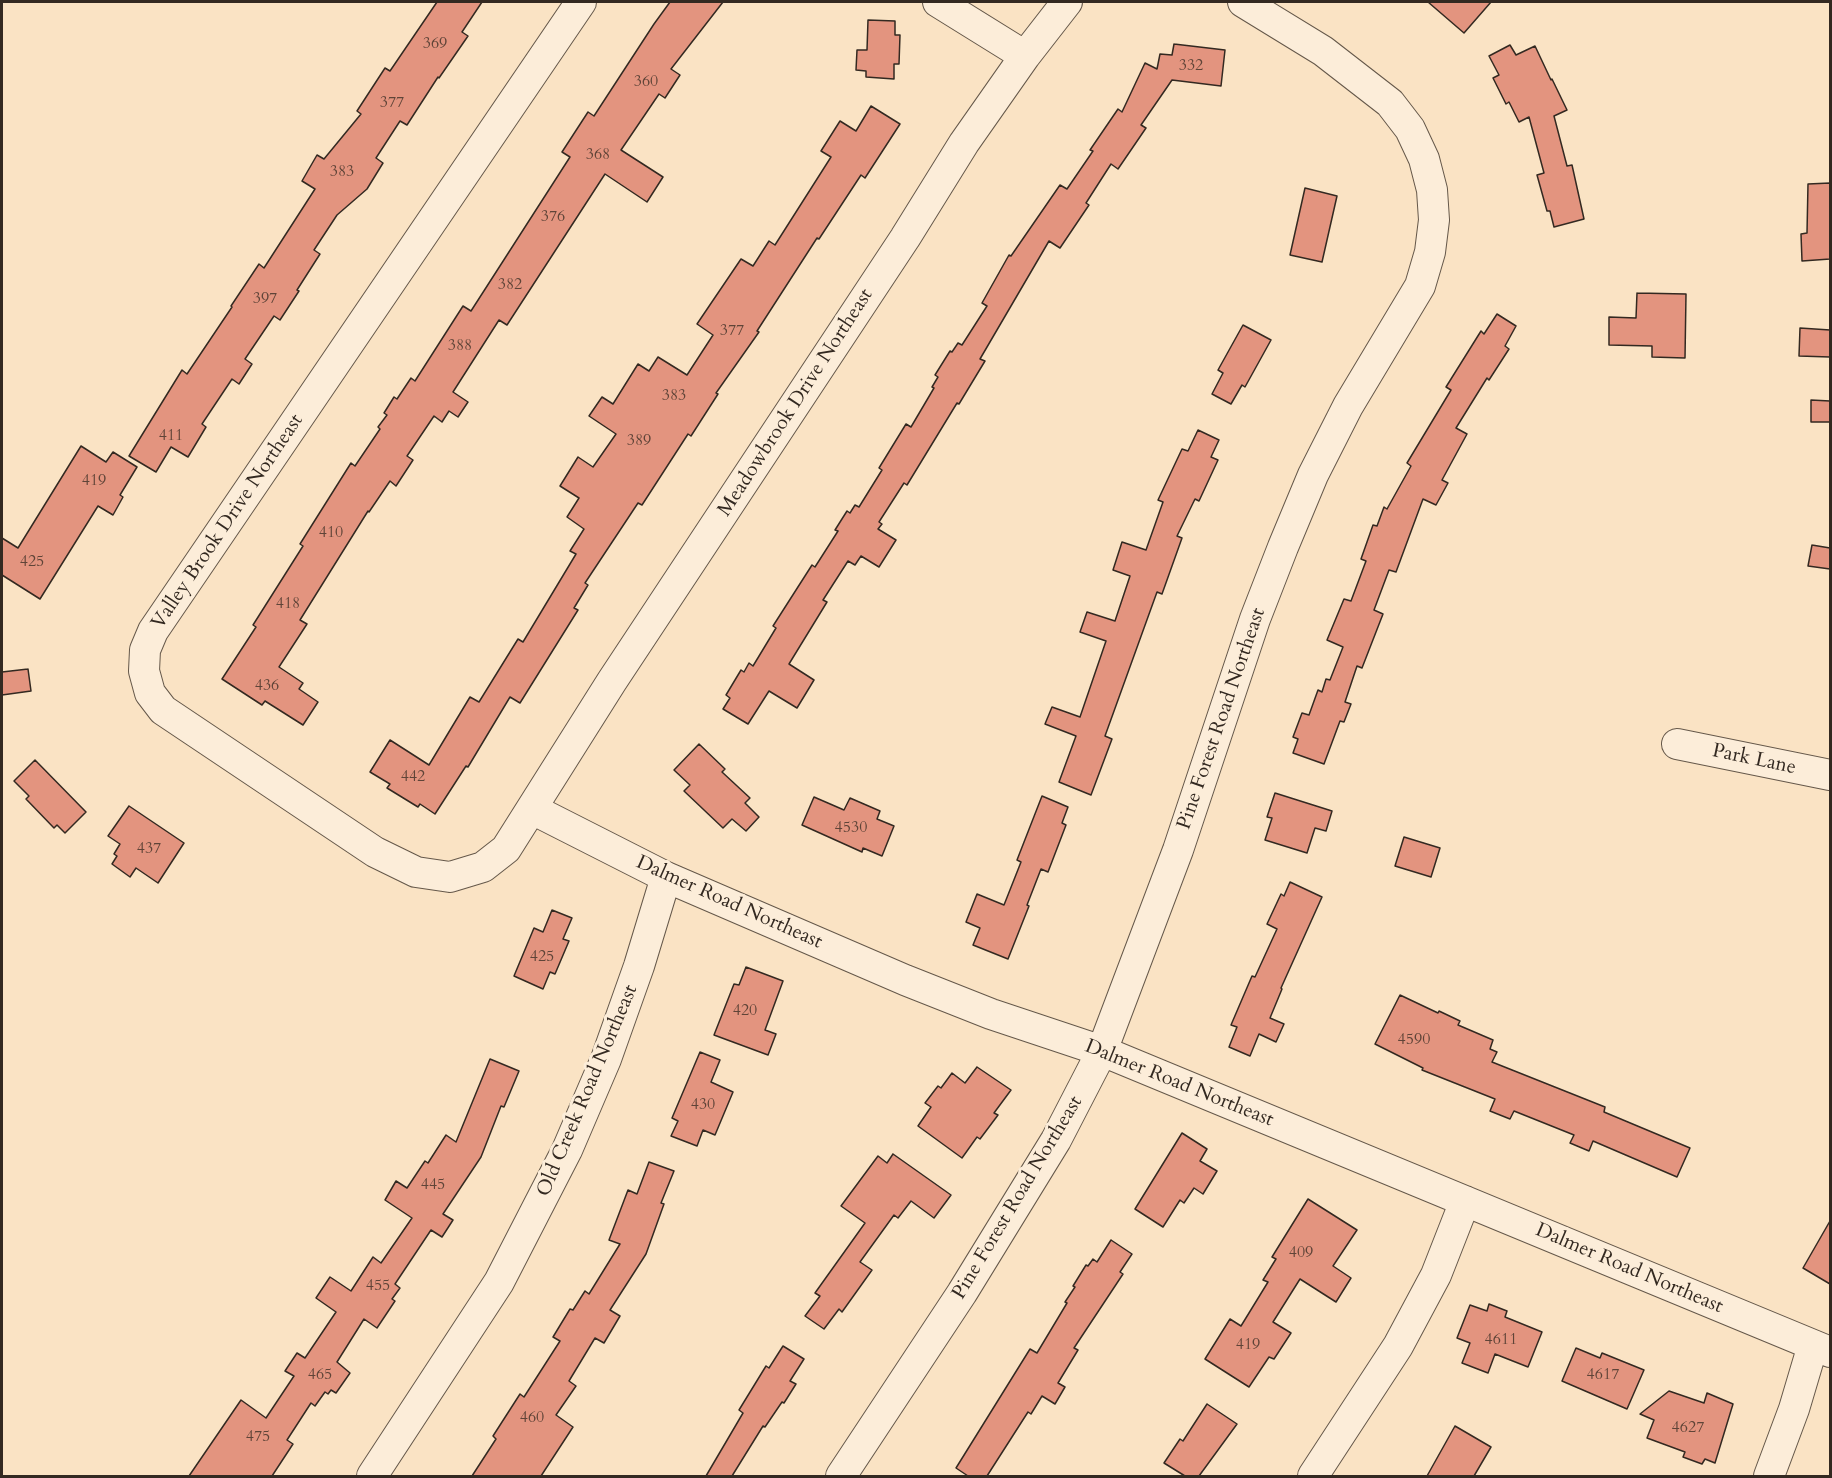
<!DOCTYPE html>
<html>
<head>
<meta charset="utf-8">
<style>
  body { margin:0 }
  #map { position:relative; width:1832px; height:1478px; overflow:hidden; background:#fae3c4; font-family:Cardo,serif }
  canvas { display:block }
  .frame { position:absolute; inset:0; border:3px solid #332921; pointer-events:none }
</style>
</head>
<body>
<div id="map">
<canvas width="1832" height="1478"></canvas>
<div class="frame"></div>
</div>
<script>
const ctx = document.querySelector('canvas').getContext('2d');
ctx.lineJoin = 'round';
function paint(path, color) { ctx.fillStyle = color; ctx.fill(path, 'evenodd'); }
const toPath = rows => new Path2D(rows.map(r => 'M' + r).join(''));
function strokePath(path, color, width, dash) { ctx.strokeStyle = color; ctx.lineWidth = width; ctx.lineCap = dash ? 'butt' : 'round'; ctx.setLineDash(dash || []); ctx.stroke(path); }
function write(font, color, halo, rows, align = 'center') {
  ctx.font = font + ' Cardo,serif'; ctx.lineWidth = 6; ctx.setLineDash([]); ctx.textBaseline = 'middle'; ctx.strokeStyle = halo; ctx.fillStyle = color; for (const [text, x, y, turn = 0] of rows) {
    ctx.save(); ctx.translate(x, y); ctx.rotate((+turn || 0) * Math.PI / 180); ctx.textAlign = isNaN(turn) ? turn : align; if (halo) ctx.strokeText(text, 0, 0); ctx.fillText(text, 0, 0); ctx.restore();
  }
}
const building = toPath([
  [437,2,482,2,462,32,468,36,439,78,438,77,407,125,400,121,376,158,383,163,367,189,337,215,314,250,320,254,297,290,299,291,280,320,274,316,245,359,252,364,239,384,232,379,202,424,206,427,188,457,171,447,156,472,129,456,182,370,187,374,232,307,231,306,259,264,264,268,315,189,302,181,317,155,324,159,361,114,357,111,385,68,390,71,437,2],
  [670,2,723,2,671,69,680,75,665,98,659,94,621,150,663,177,647,202,605,174,507,325,499,320,453,392,468,402,458,417,449,411,442,422,434,416,407,456,413,460,396,486,390,481,369,512,368,511,300,620,307,624,279,667,303,683,299,689,318,702,303,725,265,701,262,705,222,679,256,627,253,625,303,546,300,544,351,463,355,466,380,429,378,427,387,415,384,413,394,397,397,399,411,378,415,381,463,306,471,311,570,157,562,152,588,112,594,116,654,24,670,2],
  [1428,2,1491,2,1464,33,1428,2],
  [868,20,895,21,895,35,900,35,899,64,894,64,894,79,866,77,866,71,856,70,857,50,867,50,868,20],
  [1174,44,1225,50,1221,86,1172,80,1141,125,1146,128,1118,169,1111,164,1086,203,1089,205,1060,248,1049,241,980,359,985,361,959,404,957,403,907,485,904,483,879,522,882,524,878,529,896,540,879,567,861,556,855,565,848,561,823,600,827,602,789,664,814,680,797,708,769,691,748,724,723,709,730,698,726,695,741,670,744,672,749,663,753,666,776,628,773,626,812,565,815,567,838,531,835,530,847,511,850,513,855,505,859,507,882,470,879,468,906,424,911,427,934,388,932,387,938,377,935,375,950,351,952,352,958,343,962,345,987,306,982,303,1009,255,1011,256,1060,185,1067,189,1093,151,1090,150,1118,109,1122,112,1145,63,1157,69,1160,54,1172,55,1174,44],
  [1510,45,1516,55,1535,46,1551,80,1552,79,1567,110,1554,116,1567,166,1572,165,1584,219,1554,227,1550,211,1547,211,1537,175,1544,173,1529,117,1519,122,1509,102,1506,104,1493,78,1499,75,1489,56,1510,45],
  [871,106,900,124,865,178,861,175,819,239,817,238,757,331,759,332,716,393,718,394,691,436,688,434,642,505,638,503,585,583,588,585,574,608,578,610,520,703,510,697,468,767,466,766,435,814,420,804,418,807,387,788,390,784,370,772,390,740,429,765,470,697,479,702,518,639,523,642,576,554,570,551,584,529,567,517,579,498,560,486,578,457,593,467,616,434,589,416,602,397,613,404,638,364,649,371,658,357,687,375,713,335,697,324,741,259,753,266,769,241,775,245,831,157,821,151,840,121,856,131,871,106],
  [1830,183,1830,259,1802,261,1801,234,1807,233,1808,184,1830,183],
  [1305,188,1337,196,1322,262,1290,255,1305,188],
  [1637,293,1686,294,1685,358,1652,357,1652,346,1609,345,1609,317,1636,318,1637,293],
  [1497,314,1516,326,1505,346,1509,349,1489,380,1487,378,1456,428,1467,434,1442,480,1448,483,1436,505,1423,499,1396,572,1389,570,1374,610,1383,614,1362,668,1357,666,1345,702,1351,704,1344,722,1340,721,1324,764,1293,753,1298,739,1293,737,1302,713,1309,715,1318,690,1322,692,1326,679,1330,680,1343,647,1327,640,1344,599,1351,601,1366,561,1361,559,1373,525,1377,526,1384,507,1387,509,1411,466,1407,463,1451,390,1446,387,1481,331,1484,334,1497,314],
  [1243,325,1271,340,1245,387,1242,385,1231,404,1212,394,1223,373,1218,370,1243,325],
  [1800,328,1830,330,1830,357,1799,356,1800,328],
  [1811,400,1830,401,1830,422,1811,422,1811,400],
  [1198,430,1219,440,1211,457,1218,460,1199,501,1195,499,1177,536,1182,538,1162,594,1157,592,1105,736,1112,739,1091,795,1059,782,1076,736,1045,724,1052,707,1080,717,1106,641,1080,632,1087,612,1115,621,1130,576,1113,570,1122,542,1146,550,1163,502,1158,500,1182,449,1188,451,1198,430],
  [81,446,106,462,113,452,137,467,120,495,123,497,113,515,98,506,40,599,2,575,2,538,18,548,81,446],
  [1812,545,1830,548,1830,569,1808,566,1812,545],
  [28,669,31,691,2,695,2,672,28,669],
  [699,744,725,769,722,772,750,798,745,803,759,817,746,831,732,819,723,828,684,791,690,785,674,770,699,744],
  [35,760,86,812,65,833,57,825,54,828,26,799,29,796,14,781,35,760],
  [1275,793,1332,811,1326,831,1315,828,1307,853,1265,840,1272,818,1267,817,1275,793],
  [1042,796,1068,807,1062,823,1066,825,1048,872,1041,869,1027,905,1029,906,1008,959,973,945,980,928,966,922,977,894,1004,905,1021,862,1017,860,1042,796],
  [814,797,844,810,850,798,880,811,877,819,894,826,882,856,863,848,862,852,802,825,814,797],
  [129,806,184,843,158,883,136,868,130,877,112,864,117,856,114,854,120,844,108,836,129,806],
  [1404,837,1440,848,1431,877,1395,866,1404,837],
  [1290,882,1322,897,1281,988,1282,989,1270,1018,1284,1024,1276,1042,1259,1034,1250,1056,1229,1047,1237,1027,1231,1025,1252,976,1255,977,1277,929,1267,924,1281,894,1284,896,1290,882],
  [552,910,572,918,563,939,569,941,555,974,550,972,543,989,514,976,534,928,543,932,552,910],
  [746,967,783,981,765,1030,776,1034,768,1055,714,1035,734,984,739,985,746,967],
  [1400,995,1438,1013,1439,1011,1460,1021,1458,1025,1493,1040,1490,1049,1497,1052,1492,1062,1605,1107,1604,1112,1690,1148,1677,1177,1593,1141,1589,1151,1570,1143,1574,1135,1514,1111,1510,1119,1490,1111,1495,1099,1422,1070,1423,1068,1375,1044,1400,995],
  [700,1052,720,1060,711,1082,733,1092,715,1135,703,1130,697,1146,671,1136,678,1121,672,1118,700,1052],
  [490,1059,519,1071,504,1107,501,1106,481,1157,443,1214,453,1220,442,1237,431,1230,395,1284,400,1288,392,1299,395,1301,377,1328,364,1319,337,1362,350,1373,336,1393,331,1390,328,1394,325,1392,315,1406,311,1403,287,1440,293,1444,272,1476,189,1476,241,1400,266,1418,294,1376,285,1371,297,1353,305,1358,336,1312,316,1298,330,1277,351,1291,373,1257,381,1263,412,1218,385,1200,396,1181,407,1188,425,1161,428,1163,446,1135,456,1142,490,1059],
  [977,1067,1011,1090,994,1113,998,1115,980,1139,977,1137,962,1158,918,1126,931,1107,925,1103,938,1086,941,1088,952,1073,965,1083,977,1067],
  [1182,1133,1207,1149,1200,1161,1217,1171,1203,1194,1194,1188,1184,1203,1180,1200,1163,1227,1135,1209,1182,1133],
  [893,1154,951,1195,934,1218,911,1201,898,1218,894,1215,860,1262,872,1270,842,1312,839,1309,824,1329,805,1316,820,1296,815,1293,865,1223,841,1206,878,1156,887,1163,893,1154],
  [649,1162,674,1171,661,1203,664,1204,646,1254,610,1310,620,1316,604,1343,595,1338,569,1381,576,1386,556,1415,573,1427,541,1476,472,1476,496,1439,493,1436,520,1394,524,1397,560,1341,553,1337,570,1309,573,1310,585,1291,589,1294,620,1244,609,1240,628,1190,637,1194,649,1162],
  [1308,1199,1357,1230,1333,1266,1351,1278,1336,1302,1300,1279,1273,1322,1291,1333,1274,1359,1269,1357,1249,1387,1205,1359,1230,1319,1241,1326,1268,1282,1263,1280,1276,1259,1272,1257,1308,1199],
  [1830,1221,1830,1284,1803,1268,1830,1221],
  [1111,1240,1132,1254,1120,1272,1123,1274,1074,1348,1078,1350,1058,1383,1065,1387,1055,1404,1042,1396,1031,1414,1028,1412,987,1476,968,1476,956,1468,1030,1349,1037,1353,1067,1303,1065,1302,1075,1287,1073,1286,1086,1265,1088,1266,1093,1259,1097,1262,1111,1240],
  [1489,1304,1507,1311,1505,1317,1542,1332,1528,1367,1495,1354,1488,1373,1462,1363,1470,1343,1457,1338,1470,1305,1487,1311,1489,1304],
  [783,1346,804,1359,790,1381,796,1384,784,1403,782,1402,765,1427,763,1426,732,1476,706,1476,743,1413,739,1410,766,1366,769,1368,783,1346],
  [1576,1348,1600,1358,1602,1353,1644,1370,1627,1409,1562,1381,1576,1348],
  [1669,1391,1704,1403,1707,1393,1733,1404,1715,1463,1705,1459,1702,1464,1683,1457,1685,1452,1647,1438,1654,1420,1640,1414,1669,1391],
  [1207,1404,1237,1424,1199,1476,1185,1476,1164,1463,1180,1439,1183,1441,1207,1404],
  [1455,1426,1491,1447,1474,1476,1427,1476,1455,1426]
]);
const minor = toPath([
  [581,2,153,631,145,650,144,671,150,693,163,710,375,852,416,872,450,877,483,867,506,849,612,681,905,238,964,143,1025,56,1067,2],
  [938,2,1025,56],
  [1677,744,1830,775],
  [532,809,666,877,905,980,991,1014,1102,1051,1830,1352],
  [372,1476,499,1282,567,1150,606,1059,639,966,666,877],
  [841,1476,962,1293,1056,1140,1102,1051,1178,850,1255,619,1283,547,1313,475,1348,406,1420,286,1430,252,1434,220,1432,190,1424,159,1410,129,1390,103,1323,51,1243,2],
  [1313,1476,1398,1346,1436,1275,1465,1201],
  [1769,1476,1794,1409,1813,1345]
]);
const numberNames = [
  ["369",435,44],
  ["332",1191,66],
  ["360",646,82],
  ["377",392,103],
  ["368",598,155],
  ["383",342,172],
  ["376",553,217],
  ["382",510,285],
  ["397",265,299],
  ["377",732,331],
  ["388",460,346],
  ["383",674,396],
  ["411",171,436],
  ["389",639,441],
  ["419",94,481],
  ["410",331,533],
  ["425",32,562],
  ["418",288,604],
  ["436",267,686],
  ["442",413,777],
  ["4530",851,828],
  ["437",149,849],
  ["425",542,957],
  ["420",745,1011],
  ["4590",1414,1040],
  ["430",703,1105],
  ["445",433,1185],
  ["409",1301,1253],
  ["455",378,1286],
  ["4611",1501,1340],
  ["419",1248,1345],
  ["465",320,1375],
  ["4617",1603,1375],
  ["460",532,1418],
  ["4627",1688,1428],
  ["475",258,1437]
];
const streetNames = [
  ["Meadowbrook Drive Northeast",796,403,-57],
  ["Valley Brook Drive Northeast",228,522,-56],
  ["Pine Forest Road Northeast",1222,719,-71],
  ["Park Lane",1754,760,12],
  ["Dalmer Road Northeast",729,903,24],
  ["Dalmer Road Northeast",1179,1084,22],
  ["Old Creek Road Northeast",588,1091,-67],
  ["Pine Forest Road Northeast",1018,1198,-59],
  ["Dalmer Road Northeast",1629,1269,23]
];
paint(building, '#e3947f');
strokePath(building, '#332921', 1.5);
strokePath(minor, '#65584a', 32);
strokePath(minor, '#fcedd9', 30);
write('16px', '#5f4438', null, numberNames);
write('20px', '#332921', '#fcedd9', streetNames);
</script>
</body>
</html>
